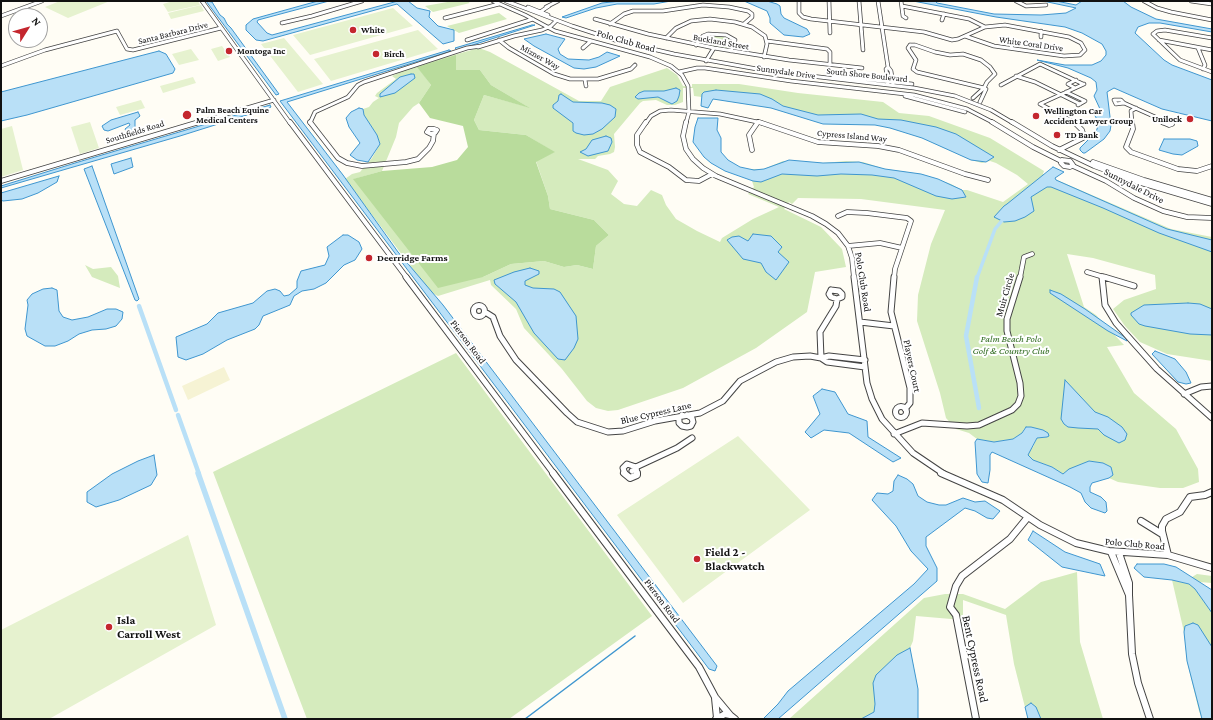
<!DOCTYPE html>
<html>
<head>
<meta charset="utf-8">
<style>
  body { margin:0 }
  #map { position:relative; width:1213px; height:720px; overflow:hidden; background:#fffdf5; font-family:"Crimson Pro",serif }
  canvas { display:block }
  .frame { position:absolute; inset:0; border:2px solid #111; pointer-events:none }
  .north { position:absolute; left:8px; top:8px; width:40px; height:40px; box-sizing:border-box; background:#fff; border:1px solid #a0a0a0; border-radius:50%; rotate:53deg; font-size:11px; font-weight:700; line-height:16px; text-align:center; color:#111 }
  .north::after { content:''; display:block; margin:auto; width:14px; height:18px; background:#c4262e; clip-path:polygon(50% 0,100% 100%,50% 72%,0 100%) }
</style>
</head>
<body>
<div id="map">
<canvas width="1213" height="720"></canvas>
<div class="frame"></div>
<div class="north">N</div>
</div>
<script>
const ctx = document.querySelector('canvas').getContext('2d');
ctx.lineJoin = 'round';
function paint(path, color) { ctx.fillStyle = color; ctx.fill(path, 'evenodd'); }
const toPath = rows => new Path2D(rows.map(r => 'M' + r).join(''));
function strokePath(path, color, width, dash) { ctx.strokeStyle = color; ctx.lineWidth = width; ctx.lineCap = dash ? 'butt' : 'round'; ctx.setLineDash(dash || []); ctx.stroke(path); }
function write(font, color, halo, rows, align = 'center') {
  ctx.font = font + ' "Crimson Pro",serif'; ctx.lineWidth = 4; ctx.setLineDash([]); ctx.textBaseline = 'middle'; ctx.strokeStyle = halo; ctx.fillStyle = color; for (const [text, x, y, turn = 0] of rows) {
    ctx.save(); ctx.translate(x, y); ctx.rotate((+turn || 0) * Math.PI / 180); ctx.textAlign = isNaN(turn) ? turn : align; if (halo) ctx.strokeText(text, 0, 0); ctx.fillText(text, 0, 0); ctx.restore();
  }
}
const farmland = toPath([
  [224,367,230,380,188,400,182,386]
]);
const green = toPath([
  [453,1,467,1,470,3,433,12,425,6],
  [499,13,507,19,459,33,447,26],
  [715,35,727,37,731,41,727,49,702,44,708,36],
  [479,48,490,52,579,101,601,101,610,87,667,68,677,75,683,86,692,87,692,84,739,84,798,93,883,102,899,113,929,116,990,138,1044,171,1043,174,1171,229,1212,237,1212,361,1167,354,1140,342,1125,326,1113,309,1124,300,1156,289,1155,275,1093,258,1067,254,1084,307,1096,315,1124,345,1107,347,1134,393,1176,429,1198,469,1199,482,1183,488,1160,488,1118,482,1109,478,1113,475,1111,467,1103,463,1089,461,1063,474,1052,467,1033,460,1028,455,1028,451,1033,447,1037,438,1047,437,1043,430,1031,427,1024,429,1022,433,1013,439,994,442,977,439,969,433,956,429,946,418,940,393,917,321,918,295,931,244,945,210,861,199,798,198,792,204,789,202,784,209,821,227,842,249,846,267,815,272,807,312,756,348,683,388,618,410,608,411,596,408,587,401,562,369,524,328,516,309,491,285,490,280,438,296,430,292,345,179,352,174,360,172,372,158,380,144,377,135,364,115,363,109,369,107,373,102,379,98,375,96,377,93,396,79,392,76,410,67],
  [456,56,455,70,480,70,491,85,528,107,484,95,474,120,479,130,526,135,554,152,536,161,548,196,550,209,594,220,609,235,596,246,593,269,577,265,564,267,544,261,511,264,483,277,354,179,382,171,396,137,399,123,413,107,419,103,431,85,418,67],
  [683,88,693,88,694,96,702,97,701,106,708,108,713,99,771,108,823,124,875,125,890,128,922,138,971,160,982,163,990,161,996,163,1017,175,1028,184,1003,202,967,190,962,190,951,184,921,174,885,169,863,162,846,161,823,163,783,161,764,169,748,169,754,187,748,194,779,207,753,219,722,238,720,242,697,231,676,219,666,205,662,195,651,190,637,206,624,204,611,194,618,181,608,170,578,159,595,159,598,156,610,154,614,152,615,147,614,134,640,103,643,101,656,100,667,105,675,105,683,102],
  [85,265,93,269,111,267,118,276,120,288,92,277],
  [456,353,652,616,509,719,307,719,213,472],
  [1077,572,1080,642,1103,719,1028,719,1014,664,1006,615,963,600,963,620,916,616,913,641,910,648,918,689,918,719,789,719,924,598,945,594,963,594,1005,609,1041,582],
  [1197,574,1212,576,1212,583,1199,582,1195,589,1212,613,1212,719,1202,719,1199,711,1187,661,1184,632,1172,580,1189,584,1192,577]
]);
const forest = toPath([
  [456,55,456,70,480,70,491,85,530,108,484,95,474,120,479,130,526,135,555,152,536,162,548,196,550,209,594,220,609,235,596,246,593,269,577,265,564,267,544,261,511,264,483,277,438,288,353,179,382,171,432,167,457,160,468,147,463,126,430,118,419,103,431,85,417,67]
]);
const pitch = toPath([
  [60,1,110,1,68,18,45,7],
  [173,1,198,1,200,5,168,12,163,4],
  [201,5,204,11,171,19,168,13],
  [393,8,413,26,310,55,293,35],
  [418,30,438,49,331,81,314,59],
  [284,38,323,84,298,92,261,44],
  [222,46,230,57,218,61,211,49],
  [191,49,199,60,179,65,172,54],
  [193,77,196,83,163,93,160,86],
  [141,100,145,108,120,115,116,107],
  [90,122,99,148,80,154,71,127],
  [12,126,23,170,1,177,1,129],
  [738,436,810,510,683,603,617,515],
  [188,535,216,625,49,719,1,719,1,630]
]);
const water = toPath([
  [206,1,212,2,220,15,224,18,227,24,231,28,279,94,276,95,206,1],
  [318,1,329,1,258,20,257,22,267,33,272,35,398,1,408,1,417,8,430,11,429,17,438,26,454,30,454,41,443,44,397,4,263,41,256,40,246,30,246,25,253,19,318,1],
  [621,1,671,1,654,4,617,4,596,8,566,18,562,17,602,3,621,1],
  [744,1,767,1,777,4,780,6,781,14,784,18,807,29,810,34,803,37,784,35,770,23,770,18,767,11,744,1],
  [913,1,935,1,937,3,994,14,1041,15,1066,13,1076,8,1043,1,1056,1,1076,5,1082,1,1123,1,1131,7,1156,19,1212,29,1212,32,1160,23,1149,23,1138,27,1135,33,1164,60,1172,65,1212,80,1212,121,1162,109,1114,88,1107,92,1111,125,1110,131,1104,139,1085,153,1083,153,1080,150,1080,148,1096,132,1099,123,1094,114,1100,109,1094,96,1097,90,1096,82,1091,78,1068,68,1037,60,1065,65,1092,65,1101,61,1106,55,1106,51,1102,44,1082,33,1065,27,996,17,913,1],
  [532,25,535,25,457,50,455,48,532,25],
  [546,34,565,39,558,49,560,54,568,59,589,60,599,57,607,52,620,56,596,67,584,69,574,68,534,46,524,39,546,34],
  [449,50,451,51,287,102,343,175,398,252,443,305,717,666,715,671,709,669,280,101,449,50],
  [159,51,166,54,175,69,173,73,27,115,1,121,1,92,159,51],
  [411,74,414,74,415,78,395,93,380,97,380,94,400,77,411,74],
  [676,88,680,90,679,96,677,101,672,104,658,97,638,99,635,97,639,93,644,91,664,91,676,88],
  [716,90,760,94,772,99,783,106,818,115,861,114,878,119,901,120,936,127,956,134,994,157,986,162,971,160,922,138,890,128,875,125,823,124,771,108,713,99,708,108,701,106,702,94,704,92,716,90],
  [561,94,573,102,602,103,610,105,616,109,615,117,602,129,593,134,584,135,576,133,573,131,573,123,553,108,553,105,558,101,559,95,561,94],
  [270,105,271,107,269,108,180,136,1,188,1,186,75,163,270,105],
  [359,108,363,109,364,115,377,135,380,144,368,162,357,160,350,155,360,143,349,127,346,118,351,112,359,108],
  [138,112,140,116,135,120,135,127,131,131,126,131,125,129,130,125,129,123,108,131,104,130,102,126,111,120,138,112],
  [698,118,718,118,717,130,721,138,721,152,728,160,740,167,754,170,764,169,789,160,823,163,859,162,885,169,921,174,938,179,962,190,966,197,952,199,936,196,894,178,872,175,841,174,817,176,782,174,761,182,753,181,725,171,711,163,704,157,693,142,695,127,698,118],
  [606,136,611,138,612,142,608,151,588,156,580,152,586,149,592,140,606,136],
  [1164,139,1190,139,1197,141,1198,146,1182,155,1173,154,1159,150,1164,139],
  [131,158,133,167,114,174,111,164,131,158],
  [92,166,139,299,137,301,135,300,84,169,92,166],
  [1053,167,1064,172,1055,178,1056,180,1167,229,1212,240,1212,252,1159,233,1103,208,1051,187,1047,187,1031,197,1034,211,1025,217,1015,221,1004,222,994,217,1004,206,1007,204,1053,167],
  [59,176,57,182,38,193,22,199,3,201,1,200,1,193,59,176],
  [753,234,771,236,782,247,778,252,789,262,776,280,766,272,761,263,743,259,727,240,732,237,739,236,748,241,753,234],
  [343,235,348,235,359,242,362,249,355,260,344,265,326,283,314,289,302,291,294,296,290,305,263,316,259,325,255,329,227,340,203,354,186,360,178,357,176,337,207,324,218,313,253,303,267,291,275,289,280,291,284,296,289,295,297,288,297,281,301,271,325,265,329,256,327,247,343,235],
  [530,268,539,271,539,274,525,281,525,285,533,288,554,289,560,292,576,316,578,339,574,348,565,360,558,359,534,333,516,302,495,284,494,280,514,272,530,268],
  [52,288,57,290,59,311,63,317,72,320,88,317,107,309,116,309,123,312,122,319,116,326,106,329,92,330,79,334,68,341,55,346,45,346,27,336,25,329,28,305,27,300,32,294,43,289,52,288],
  [1050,290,1061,294,1085,309,1126,338,1127,341,1108,331,1050,293,1050,290],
  [1188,303,1200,304,1212,309,1212,335,1190,334,1145,326,1139,324,1131,315,1131,313,1144,305,1188,303],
  [1155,351,1175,359,1186,372,1191,383,1186,384,1178,382,1152,354,1155,351],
  [1065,380,1095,412,1108,417,1122,427,1127,434,1125,440,1119,443,1104,435,1098,429,1078,428,1068,427,1064,424,1061,419,1065,380],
  [822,389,835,392,848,414,867,421,868,437,901,458,893,462,849,433,824,430,811,438,805,432,820,414,813,396,822,389],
  [1026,427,1031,427,1043,430,1048,433,1049,436,1047,437,1037,438,1028,455,1033,460,1052,467,1063,474,1069,469,1089,461,1103,463,1111,467,1113,475,1109,478,1092,483,1090,487,1090,492,1101,497,1106,502,1107,511,1105,513,1091,508,1085,502,1081,493,1070,487,992,452,990,455,990,470,988,483,982,482,977,474,975,442,977,439,994,442,1013,439,1022,433,1026,427],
  [154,455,157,475,151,485,119,500,96,507,87,502,87,492,112,474,138,461,154,455],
  [898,475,907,479,913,484,918,496,927,502,939,505,946,505,963,498,975,502,985,501,1000,511,993,519,987,518,975,511,965,508,926,537,926,546,937,568,937,581,778,719,763,719,778,704,788,691,914,584,928,569,911,551,896,526,872,500,877,493,888,494,893,491,894,481,898,475],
  [1033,531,1065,552,1100,564,1105,576,1062,567,1028,540,1033,531],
  [1137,564,1164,564,1176,567,1212,590,1212,613,1195,589,1189,584,1172,580,1144,577,1134,568,1137,564],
  [1193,623,1198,625,1212,647,1212,719,1202,719,1187,661,1184,632,1185,626,1193,623],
  [910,648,918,689,918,719,861,719,874,712,875,704,873,683,876,675,897,655,910,648],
  [1031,703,1036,707,1041,719,1028,719,1025,707,1031,703]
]);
const stream = toPath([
  [525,719,635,636]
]);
const canalFar2 = toPath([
  [977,278,995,229,1005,217]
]);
const canalFar1 = toPath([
  [977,277,966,336,979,408],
  [139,306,176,410],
  [178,415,199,474]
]);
const canal = toPath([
  [198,473,285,719]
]);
const minorFar3 = toPath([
  [202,1,290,123],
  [493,1,525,15,555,31,650,57,671,66,682,75,688,86,689,112,686,123],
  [506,1,572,26,618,41,674,54,768,71,914,88,955,96,991,110,1013,123],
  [799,1,799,13,803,17,811,19,924,32,952,40,958,39,985,27,1005,25,1069,37,1081,43,1085,50,1080,55,1064,56,994,46,965,36],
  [829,1,830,33],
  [859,1,863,50],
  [878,1,888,67,886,69,888,84],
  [901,1,903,16,906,18],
  [1016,1,1026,6,1046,5],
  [1144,1,1157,8,1171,12,1212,20],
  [1191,1,1212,4],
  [902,6,969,19,985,27],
  [528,7,548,15],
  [546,7,558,1],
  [540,12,549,6],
  [1,16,42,1],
  [445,18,499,4],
  [595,19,648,34,714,48,789,60,862,68],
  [942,20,944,14],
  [282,23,312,16,362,1],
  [610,24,624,14,633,11,663,11,703,5,729,7,748,11,752,14,752,17,744,24],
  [1041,31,1041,37],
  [666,38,676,28,691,21,710,19,735,22,752,27,765,36,767,44,764,57],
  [1212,38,1165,30,1157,31,1153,34,1180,60,1212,72],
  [467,40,533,19],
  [499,40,509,48,554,74,570,79,598,79,631,69,635,65],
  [1009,40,1012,48],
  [1159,40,1212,50],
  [767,41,827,49,830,52,830,65],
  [696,45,703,36,708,34,726,35,735,40,731,51],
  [910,45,915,45,935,52,950,55,963,54,981,60,990,67,995,74,987,82,984,88,917,72,913,69,916,60,908,48,910,45],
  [478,47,514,36,542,30,551,26,556,21],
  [583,48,591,41],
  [1198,48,1205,65,1203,69],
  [706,61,714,48],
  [1,66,45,50,117,31,127,49,133,50,221,28],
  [888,67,891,71,893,84],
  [679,72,697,68,705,68,791,81,914,95,967,109,994,123],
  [833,76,912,84],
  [1016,76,1035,82,1080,104],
  [585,80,586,86],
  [1001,85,1040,64,1083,84],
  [1075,88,1068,84,1076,80],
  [1066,92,1085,101,1078,105],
  [905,96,965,112],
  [973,98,984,88,986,89,980,102],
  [1114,100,1121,100,1124,103,1116,104,1114,100],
  [1124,103,1162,120],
  [196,123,274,100],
  [310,123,315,112,348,97,358,85,364,82,467,48,481,46],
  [646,123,651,116,660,111,671,110,720,114,762,123],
  [1076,123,1040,104,1084,84],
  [1132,123,1131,111,1136,108],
  [1163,123,1161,121,1162,120,1168,120,1171,123]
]);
const minorFar2 = toPath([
  [290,122,407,278],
  [310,122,338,158,347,163,362,166,406,162,418,159,429,148,433,141,434,133],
  [646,122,637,135,637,145,640,152,669,167,686,180,699,181,712,174],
  [686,122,683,136,686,149,693,159,703,168,716,176,812,216,826,224,838,233,848,246,852,258,854,278],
  [759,122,818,142,878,146,899,150,965,174,988,180],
  [992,122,1033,147,1061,161],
  [1012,122,1052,146,1094,166,1141,183,1212,204],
  [1132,122,1133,129,1126,147,1131,152,1178,169,1197,171,1212,166],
  [1162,122,1169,125,1172,124,1170,122],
  [429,129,434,129,437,130,435,133,431,134,427,132,429,129],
  [752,150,749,135,758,122],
  [1059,150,1083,138,1084,136,1082,130,1074,122],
  [1062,160,1070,161,1073,165,1070,167,1064,166,1061,163,1062,160],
  [1093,162,1144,180,1212,200],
  [1073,166,1106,181,1134,198,1163,211,1187,217,1212,218],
  [1,181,199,122],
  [838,216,847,212,867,213,907,218,911,221,895,269,894,278],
  [848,246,880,243,902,248],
  [1087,272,1107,278],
  [1102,276,1102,278],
  [1020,278,1024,257,1032,254]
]);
const minorFar1 = toPath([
  [406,277,554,474],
  [854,277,867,383,872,399,882,419,913,453,944,474],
  [894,277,891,312,910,388,910,403,905,409],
  [1102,277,1105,305,1116,323,1157,369,1212,418],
  [1104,277,1134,286],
  [831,290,839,291,842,294,842,297,837,299,831,297,829,294,831,290],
  '473.5 311a5.5 5.5 0 1 1 11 0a5.5 5.5 0 1 1-11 0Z',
  [485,312,493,317,500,336,516,360,567,413,577,422,608,432,623,431,655,421,700,413,723,401,740,381,776,362,793,357,810,356,821,358,827,362,865,367],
  [860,322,894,326],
  [821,358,820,332,836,306,837,299],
  [821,358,829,356,865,360],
  [1184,394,1201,387,1212,386],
  '895.5 412a5.5 5.5 0 1 1 11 0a5.5 5.5 0 1 1-11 0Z',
  [682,415,679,418,679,423,682,426,687,427,691,426,693,422,692,418,687,415],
  [894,434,922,423,967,426,979,425,1012,410,1018,404,1021,396,1020,383,1007,331,1007,319,1020,277],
  [636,467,637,474],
  [636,467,677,448,692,438],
  [632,471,636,467],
  [625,474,623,468,627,464,636,467]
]);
const minor = toPath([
  [553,473,699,667,715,697,730,715],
  [624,473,630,478,637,475,637,473],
  [941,473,1003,500,1040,525,1076,543,1109,551,1168,555,1212,568],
  [1141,521,1162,534],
  [1111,552,1129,595,1129,583,1119,553],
  [1168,555,1162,531,1162,526,1166,519,1180,512,1190,497,1205,495,1212,492],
  [1129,595,1132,654,1138,683,1150,719],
  [715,698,717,718],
  [716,719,725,714,730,715,735,719],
  [976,719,956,615,950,607,956,586,962,576,1010,539,1028,517]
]);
const markers = [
  [353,30,4,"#c4262e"],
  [229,51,4,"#c4262e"],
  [376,54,4,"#c4262e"],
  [187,115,5,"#c4262e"],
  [1036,116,4,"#c4262e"],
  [1190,119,4,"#c4262e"],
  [1057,135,4,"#c4262e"],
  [369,258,4,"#c4262e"],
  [697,559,4,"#c4262e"],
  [109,627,4,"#c4262e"]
];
const farPoinames = [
  ["White",361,30],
  ["Montoga Inc",237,51],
  ["Birch",384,54],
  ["Palm Beach Equine",196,110],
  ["Medical Centers",196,120],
  ["Wellington Car",1044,111],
  ["Accident Lawyer Group",1044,121],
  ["Unilock",1182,119,"right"],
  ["TD Bank",1065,135]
];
const farStreetnames = [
  ["Santa Barbara Drive",173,33,-14],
  ["Buckland Street",721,42,10],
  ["White Coral Drive",1031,44,8],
  ["Mizner Way",540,57,29],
  ["Sunnydale Drive",786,72,8],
  ["South Shore Boulevard",867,75,6],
  ["Southfields Road",135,132,-17],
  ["Cypress Island Way",852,136,5]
];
const streetNames = [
  ["Polo Club Road",626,41,16],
  ["Sunnydale Drive",1134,186,27],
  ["Polo Club Road",863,282,81],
  ["Muir Circle",1005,295,-74],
  ["Pierson Road",468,342,53],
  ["Players Court",912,366,78],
  ["Blue Cypress Lane",656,413,-13],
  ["Polo Club Road",1135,544,5],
  ["Pierson Road",662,601,53]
];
const poiNames = [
  ["Deerridge Farms",377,258]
];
const parkNames = [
  ["Palm Beach Polo",1011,339],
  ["Golf & Country Club",1011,351]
];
const nearPoinames = [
  ["Field 2 -",705,552],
  ["Blackwatch",705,566],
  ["Isla",117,620],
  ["Carroll West",117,634]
];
const nearStreetnames = [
  ["Bent Cypress Road",975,659,78]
];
paint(farmland, '#f6f3d4');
paint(green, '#d5ebbd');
paint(forest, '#b9dc9c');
paint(pitch, '#e6f2cf');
paint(water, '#b9e0f7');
strokePath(water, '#3f96cf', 1);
strokePath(stream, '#3f96cf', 1.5);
strokePath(canalFar2, '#b9e0f7', 3.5);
strokePath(canalFar1, '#b9e0f7', 4.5);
strokePath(canal, '#b9e0f7', 5.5);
strokePath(minorFar3, '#444', 4.5);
strokePath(minorFar2, '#444', 5.5);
strokePath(minorFar1, '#444', 7);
strokePath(minor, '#444', 8);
strokePath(minorFar3, '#fff', 3);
strokePath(minorFar2, '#fff', 4);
strokePath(minorFar1, '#fff', 5);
strokePath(minor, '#fff', 6);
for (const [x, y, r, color] of markers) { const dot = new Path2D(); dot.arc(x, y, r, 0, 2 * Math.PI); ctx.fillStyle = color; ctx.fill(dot); strokePath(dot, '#fff', 1.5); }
write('bold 9px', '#111', '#fff', farPoinames, 'left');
write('9px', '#111', '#fff', farStreetnames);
write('10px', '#111', '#fff', streetNames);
write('bold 10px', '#111', '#fff', poiNames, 'left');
write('italic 10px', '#2f6b1f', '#fff', parkNames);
write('bold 12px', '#111', '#fff', nearPoinames, 'left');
write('12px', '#111', '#fff', nearStreetnames);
</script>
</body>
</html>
